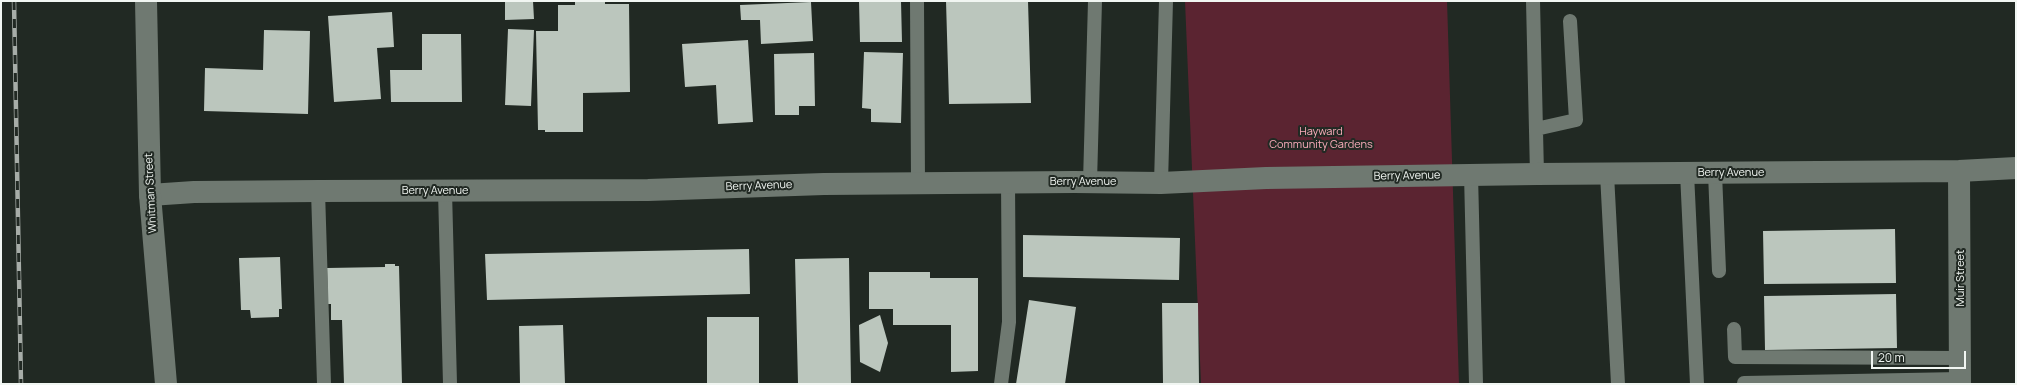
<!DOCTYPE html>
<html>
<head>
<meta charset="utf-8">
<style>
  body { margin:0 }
  #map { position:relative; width:2017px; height:385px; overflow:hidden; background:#212923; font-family:Manrope,sans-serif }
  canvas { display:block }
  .frame { position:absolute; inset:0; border:2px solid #f1f6f2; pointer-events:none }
  .scale { position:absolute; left:1871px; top:351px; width:95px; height:18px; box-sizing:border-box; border:2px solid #f1f6f2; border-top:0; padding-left:5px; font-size:12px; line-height:14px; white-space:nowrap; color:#f1f6f2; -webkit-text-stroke:3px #212923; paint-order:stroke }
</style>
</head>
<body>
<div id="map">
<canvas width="2017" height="385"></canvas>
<div class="frame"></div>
<div class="scale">20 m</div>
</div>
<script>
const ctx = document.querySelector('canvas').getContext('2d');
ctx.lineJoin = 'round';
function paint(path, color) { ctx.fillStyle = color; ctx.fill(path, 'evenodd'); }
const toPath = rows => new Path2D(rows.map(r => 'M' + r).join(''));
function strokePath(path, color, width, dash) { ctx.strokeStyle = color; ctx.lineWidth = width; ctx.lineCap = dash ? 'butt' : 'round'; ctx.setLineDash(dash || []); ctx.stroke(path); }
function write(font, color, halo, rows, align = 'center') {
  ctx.font = font + ' Manrope,sans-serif'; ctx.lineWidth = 4; ctx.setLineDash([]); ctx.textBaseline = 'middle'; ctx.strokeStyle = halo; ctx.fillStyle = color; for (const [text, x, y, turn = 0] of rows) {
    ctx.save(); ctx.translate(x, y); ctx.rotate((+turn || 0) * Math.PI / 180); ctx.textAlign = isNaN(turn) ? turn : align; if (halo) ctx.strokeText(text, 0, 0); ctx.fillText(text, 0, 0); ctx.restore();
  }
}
const green = toPath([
  [1185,1,1447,1,1459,384,1201,384]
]);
const building = toPath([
  [505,1,533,1,534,19,505,20],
  [575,1,605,1,605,4,629,4,630,92,583,93,583,132,545,132,545,130,538,130,536,31,558,31,558,5,575,5],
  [859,1,901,1,902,42,860,42],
  [946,1,1028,1,1031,103,949,104],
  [811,2,813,41,761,44,760,20,741,20,740,5],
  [392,12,394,47,377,48,381,99,334,102,328,16],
  [508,29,534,30,531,106,505,105],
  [264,30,310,31,308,114,204,111,205,68,263,70],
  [422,34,461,34,462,102,391,102,390,70,422,70],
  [748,40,753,122,718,124,716,85,685,87,682,44],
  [864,52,903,53,901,123,871,122,871,109,862,108],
  [814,53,815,106,799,106,799,115,775,115,774,54],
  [1895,229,1896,283,1764,284,1763,231],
  [1023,235,1180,238,1179,280,1023,277],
  [749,249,750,294,487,300,485,254],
  [280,257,282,309,279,309,279,317,251,318,250,310,241,310,239,258],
  [849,258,851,384,798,384,795,259],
  [385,264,395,264,395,266,399,266,402,384,344,384,342,320,331,320,331,304,328,304,327,268,385,267],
  [869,272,930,272,930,278,978,278,978,371,951,372,951,325,893,325,893,309,869,309],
  [1896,294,1897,348,1765,350,1764,296],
  [1029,300,1076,307,1065,384,1016,384],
  [1162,303,1198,303,1199,384,1163,384],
  [880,315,888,343,880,372,860,362,859,325],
  [707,317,759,317,759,384,707,384],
  [563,325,565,384,520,384,519,326]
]);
const service = toPath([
  [917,1,918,183],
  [1533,1,1537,174],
  [1536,129,1576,120,1570,21],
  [1687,173,1697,384],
  [1715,173,1719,271],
  [1471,174,1476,384],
  [1607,174,1618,384],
  [1090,182,1095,1],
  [1161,183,1166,1],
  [318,191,324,384],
  [445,191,450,384],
  [1734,329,1735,357,1960,358],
  [1001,384,1009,322,1008,182],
  [1744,384,1744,383,1960,379]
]);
const minor = toPath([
  [1959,171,1960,384],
  [150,195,194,192,318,191,648,190,824,184,1074,182,1161,183,1266,178,1537,174,1959,171,2016,168]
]);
const tertiary = toPath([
  [146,1,150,195,166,384]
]);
const rail = toPath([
  [14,1,21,384]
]);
const parkNames = [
  ["Hayward",1321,132],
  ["Community Gardens",1321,145]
];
const streetNames = [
  ["Berry Avenue",1731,173],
  ["Berry Avenue",1407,176,-1],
  ["Berry Avenue",1083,182],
  ["Berry Avenue",759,186,-2],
  ["Berry Avenue",435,191],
  ["Whitman Street",151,193,-93],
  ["Muir Street",1961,278,-90]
];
paint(green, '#5b2431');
paint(building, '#bbc6bd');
strokePath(service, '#6f7971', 14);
strokePath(minor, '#6f7971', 22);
strokePath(tertiary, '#6f7971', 22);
strokePath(rail, '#a7ada8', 4.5);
strokePath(rail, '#212923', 3, [9]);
write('11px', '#faacba', '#212923', parkNames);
write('11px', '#f1f6f2', '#212923', streetNames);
</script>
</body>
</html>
